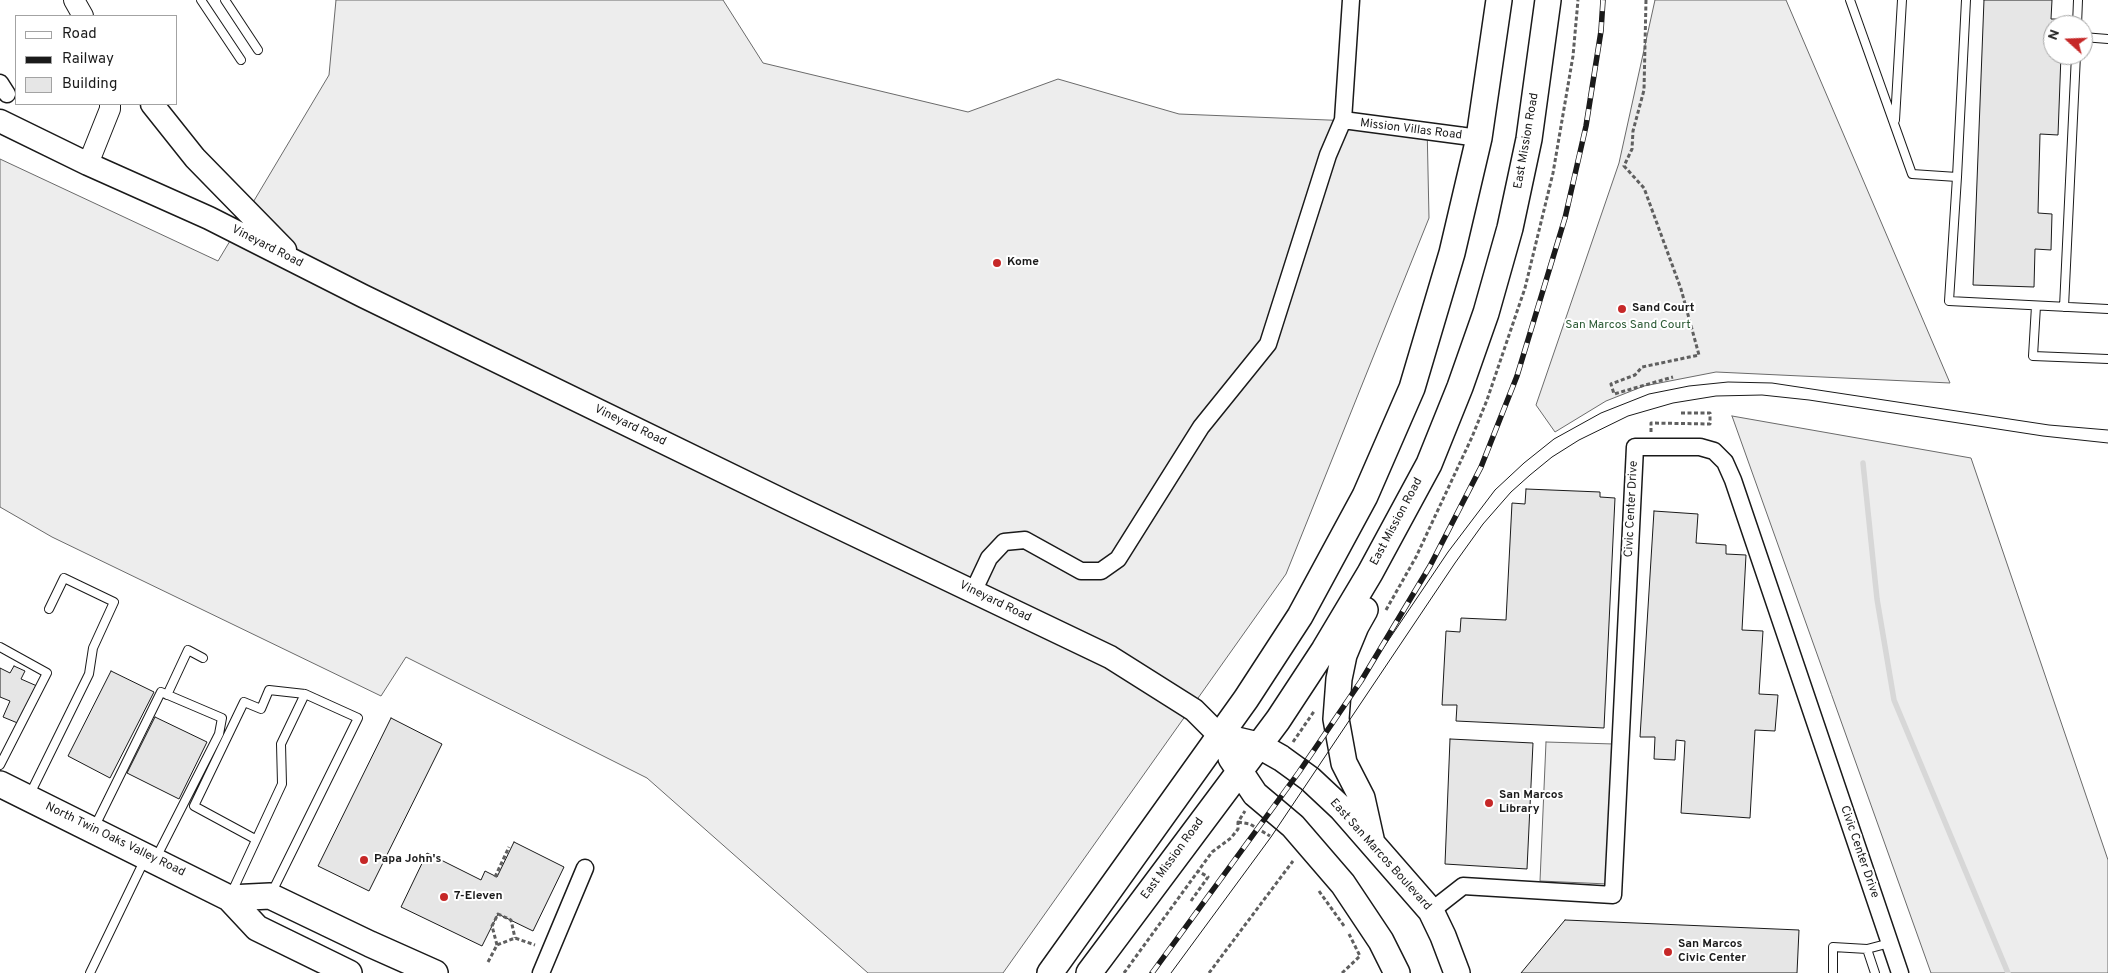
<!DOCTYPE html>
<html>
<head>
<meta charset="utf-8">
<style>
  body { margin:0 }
  #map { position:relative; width:2108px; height:973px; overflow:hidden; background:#fff; font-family:Overpass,sans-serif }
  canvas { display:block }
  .legend { position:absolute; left:15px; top:15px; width:162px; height:90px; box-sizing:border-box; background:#fff; border:1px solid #a3a3a3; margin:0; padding:6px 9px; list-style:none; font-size:15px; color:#1a1a1a }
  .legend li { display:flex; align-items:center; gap:10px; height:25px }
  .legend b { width:25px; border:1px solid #a3a3a3 }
  .north { position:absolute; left:2043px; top:15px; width:50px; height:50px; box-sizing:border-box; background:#fff; border:1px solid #a3a3a3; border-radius:50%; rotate:290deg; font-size:14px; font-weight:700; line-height:20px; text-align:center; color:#1a1a1a }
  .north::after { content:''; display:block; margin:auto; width:18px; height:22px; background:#c62828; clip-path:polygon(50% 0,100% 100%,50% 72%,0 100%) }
</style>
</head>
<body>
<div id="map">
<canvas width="2108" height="973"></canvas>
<ul class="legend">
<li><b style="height:6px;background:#fff"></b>Road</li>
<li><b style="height:6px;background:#1a1a1a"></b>Railway</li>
<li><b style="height:14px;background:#e6e6e6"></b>Building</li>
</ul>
<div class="north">N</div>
</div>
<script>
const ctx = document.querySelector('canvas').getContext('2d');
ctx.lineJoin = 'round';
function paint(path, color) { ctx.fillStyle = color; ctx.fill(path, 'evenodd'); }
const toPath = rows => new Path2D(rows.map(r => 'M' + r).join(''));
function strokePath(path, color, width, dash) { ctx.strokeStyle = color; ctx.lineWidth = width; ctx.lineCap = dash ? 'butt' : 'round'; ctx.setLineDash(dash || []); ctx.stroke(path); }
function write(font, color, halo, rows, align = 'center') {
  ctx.font = font + ' Overpass,sans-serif'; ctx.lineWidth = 4; ctx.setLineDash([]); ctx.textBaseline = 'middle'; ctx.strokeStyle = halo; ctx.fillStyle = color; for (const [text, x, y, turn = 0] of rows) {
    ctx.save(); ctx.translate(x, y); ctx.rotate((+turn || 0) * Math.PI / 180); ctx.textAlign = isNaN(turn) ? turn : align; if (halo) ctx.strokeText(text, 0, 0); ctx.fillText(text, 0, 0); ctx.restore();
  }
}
const built = toPath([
  [336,0,723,0,763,63,968,112,1058,79,1179,114,1427,124,1429,218,1286,574,1003,973,868,973,647,778,406,657,381,696,52,537,0,507,0,159,218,261,329,75,336,0],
  [1655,0,1786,0,1950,383,1716,372,1644,386,1606,401,1555,432,1536,405,1619,163,1655,0],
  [1732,416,1971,458,2108,860,2108,973,1931,973,1732,416],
  [1546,742,1614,744,1608,884,1540,881,1546,742]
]);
const stream = toPath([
  [1863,463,1877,599,1894,700,2008,973]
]);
const building = toPath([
  [1984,0,2052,0,2051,19,2062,19,2062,25,2053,25,2053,55,2061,55,2058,135,2040,134,2038,213,2052,214,2051,250,2035,249,2034,287,1973,285,1984,0],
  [1526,489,1600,492,1600,497,1615,498,1604,728,1456,721,1457,705,1442,705,1446,631,1460,632,1461,618,1506,620,1512,503,1525,504,1526,489],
  [1654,511,1698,514,1696,543,1726,545,1726,554,1746,555,1742,630,1763,631,1759,694,1778,695,1775,731,1755,730,1750,818,1681,813,1685,741,1676,740,1675,760,1654,759,1655,737,1640,737,1654,511],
  [14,666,25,671,21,679,37,686,20,724,3,717,10,701,0,697,0,668,10,673,14,666],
  [111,671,154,692,110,778,68,756,111,671],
  [155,717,207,742,179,799,127,773,155,717],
  [391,718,442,744,369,891,318,866,391,718],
  [1450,739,1533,743,1527,869,1445,864,1450,739],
  [514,842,564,867,533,931,498,914,482,946,401,907,427,853,481,880,485,871,497,877,514,842],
  [1565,920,1799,930,1797,973,1521,973,1565,920]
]);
const path = toPath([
  [1646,0,1644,90,1633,131,1632,149,1624,166,1644,188,1681,289,1699,355,1642,367,1635,375,1611,384,1614,394,1673,377],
  [1651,432,1651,423,1710,424,1710,413,1679,413],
  [1386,610,1416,557,1472,437,1487,400,1525,288,1553,173,1573,56,1578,0],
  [1293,742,1315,710],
  [1238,822,1250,824,1270,836],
  [495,877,509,847],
  [1319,891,1344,926],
  [1191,901,1208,877,1198,871],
  [497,945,492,926,498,914,511,920,515,938],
  [488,962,497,945,515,938,535,945],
  [1124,973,1212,852,1231,838,1238,829,1238,822,1245,811],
  [1209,973,1293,861],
  [1342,973,1360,956,1349,934]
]);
const service = toPath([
  [201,0,241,60],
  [225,0,258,50],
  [1850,0,1912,174,1957,177,1966,0],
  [2077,25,2078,0],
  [2083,37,2108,39],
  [1895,120,1902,0],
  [1957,177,1949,301,2108,309],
  [2036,306,2033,356,2108,359],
  [2064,307,2076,55],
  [0,647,47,673,0,765],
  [167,695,188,650,203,658],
  [29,796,89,674,93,648,114,602,64,578,49,609],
  [94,828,161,692,222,718,219,734,156,858],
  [231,894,282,784,281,744,305,694,269,690,261,709,244,702,194,806,255,839],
  [271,894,358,718,305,694],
  [1867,949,1875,973],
  [90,973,144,861],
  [1833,973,1833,947,1867,949,1890,943]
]);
const minor = toPath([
  [1351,0,1343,120,1479,138],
  [0,83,7,94],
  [973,592,989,558,1004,542,1025,540,1081,571,1101,571,1118,559,1201,427,1268,344,1328,155,1343,120],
  [1431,911,1463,886,1613,895,1635,447,1700,447,1714,451,1725,462,1733,480,1900,973],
  [541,973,585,868]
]);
const tertiary = toPath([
  [74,0,83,16],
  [88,164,110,109,110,104]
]);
const secondary = toPath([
  [152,104,195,158,285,250],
  [0,121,88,164,209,218,363,296,788,503,1110,657,1194,710,1220,736]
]);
const primary = toPath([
  [1365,610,1356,626,1344,655,1339,679,1336,719,1344,763,1362,798,1372,843],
  [1220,736,1258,745,1281,758,1310,779,1342,809,1431,911,1443,936,1457,973],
  [1231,758,1255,794,1293,826,1343,884,1381,941,1397,973],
  [0,784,229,898,257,928,349,973],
  [229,898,270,896,370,944,435,973],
  [1050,973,1246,699,1300,616,1365,496,1412,388,1452,253,1479,138,1499,0],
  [1089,973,1278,720,1324,650,1370,573,1429,464,1460,387,1486,313,1510,228,1529,139,1548,0]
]);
const tram = toPath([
  [1361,681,1448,552,1495,490,1524,463,1554,439,1601,413,1649,394,1689,386,1728,382,1772,383,2049,425,2108,430],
  [1171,973,1271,837,1455,563,1483,524,1511,492,1530,475,1552,457,1579,440,1628,416,1673,403,1716,396,1762,395,1809,400,2043,436,2108,443]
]);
const rail = toPath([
  [1152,973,1299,772,1361,681,1430,566,1481,467,1517,376,1565,218,1586,126,1601,31,1603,0]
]);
const markers = [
  [997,263,5,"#c62828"],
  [1622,309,5,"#c62828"],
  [1489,803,5,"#c62828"],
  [364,860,5,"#c62828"],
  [444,897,5,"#c62828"],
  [1668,952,5,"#c62828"]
];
const streetNames = [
  ["Mission Villas Road",1411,130,7],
  ["East Mission Road",1527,141,-80],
  ["Vineyard Road",267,247,27],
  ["Vineyard Road",630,426,26],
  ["Civic Center Drive",1632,509,-87],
  ["East Mission Road",1397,522,-62],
  ["Vineyard Road",995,602,26],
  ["North Twin Oaks Valley Road",115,840,26],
  ["Civic Center Drive",1859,852,71],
  ["East San Marcos Boulevard",1380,855,48],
  ["East Mission Road",1173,859,-54]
];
const poiNames = [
  ["Kome",1007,263],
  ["Sand Court",1632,309],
  ["San Marcos",1499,796],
  ["Library",1499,810],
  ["Papa John's",374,860],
  ["7-Eleven",454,897],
  ["San Marcos",1678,945],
  ["Civic Center",1678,959]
];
const parkNames = [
  ["San Marcos Sand Court",1628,326]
];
paint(built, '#ededed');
strokePath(built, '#6a6a6a', 1);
strokePath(stream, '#d7d7d7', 5.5);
paint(building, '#e6e6e6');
strokePath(building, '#1a1a1a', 1);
strokePath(service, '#1a1a1a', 10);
strokePath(minor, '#1a1a1a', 19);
strokePath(tertiary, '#1a1a1a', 22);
strokePath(secondary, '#1a1a1a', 25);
strokePath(primary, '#1a1a1a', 28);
strokePath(path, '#5f5f5f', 3, [4, 2.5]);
strokePath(service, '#fff', 8);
strokePath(minor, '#fff', 16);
strokePath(tertiary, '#fff', 20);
strokePath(secondary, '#fff', 22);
strokePath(primary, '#fff', 25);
strokePath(tram, '#1a1a1a', 1);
strokePath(rail, '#1a1a1a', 5.5);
strokePath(rail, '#fff', 4, [11]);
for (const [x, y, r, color] of markers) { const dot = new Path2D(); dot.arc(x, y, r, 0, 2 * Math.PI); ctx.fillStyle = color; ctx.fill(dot); strokePath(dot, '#fff', 2); }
write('12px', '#1a1a1a', '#fff', streetNames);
write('bold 12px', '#1a1a1a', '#fff', poiNames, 'left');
write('12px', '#2b5a34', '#fff', parkNames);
</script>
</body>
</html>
